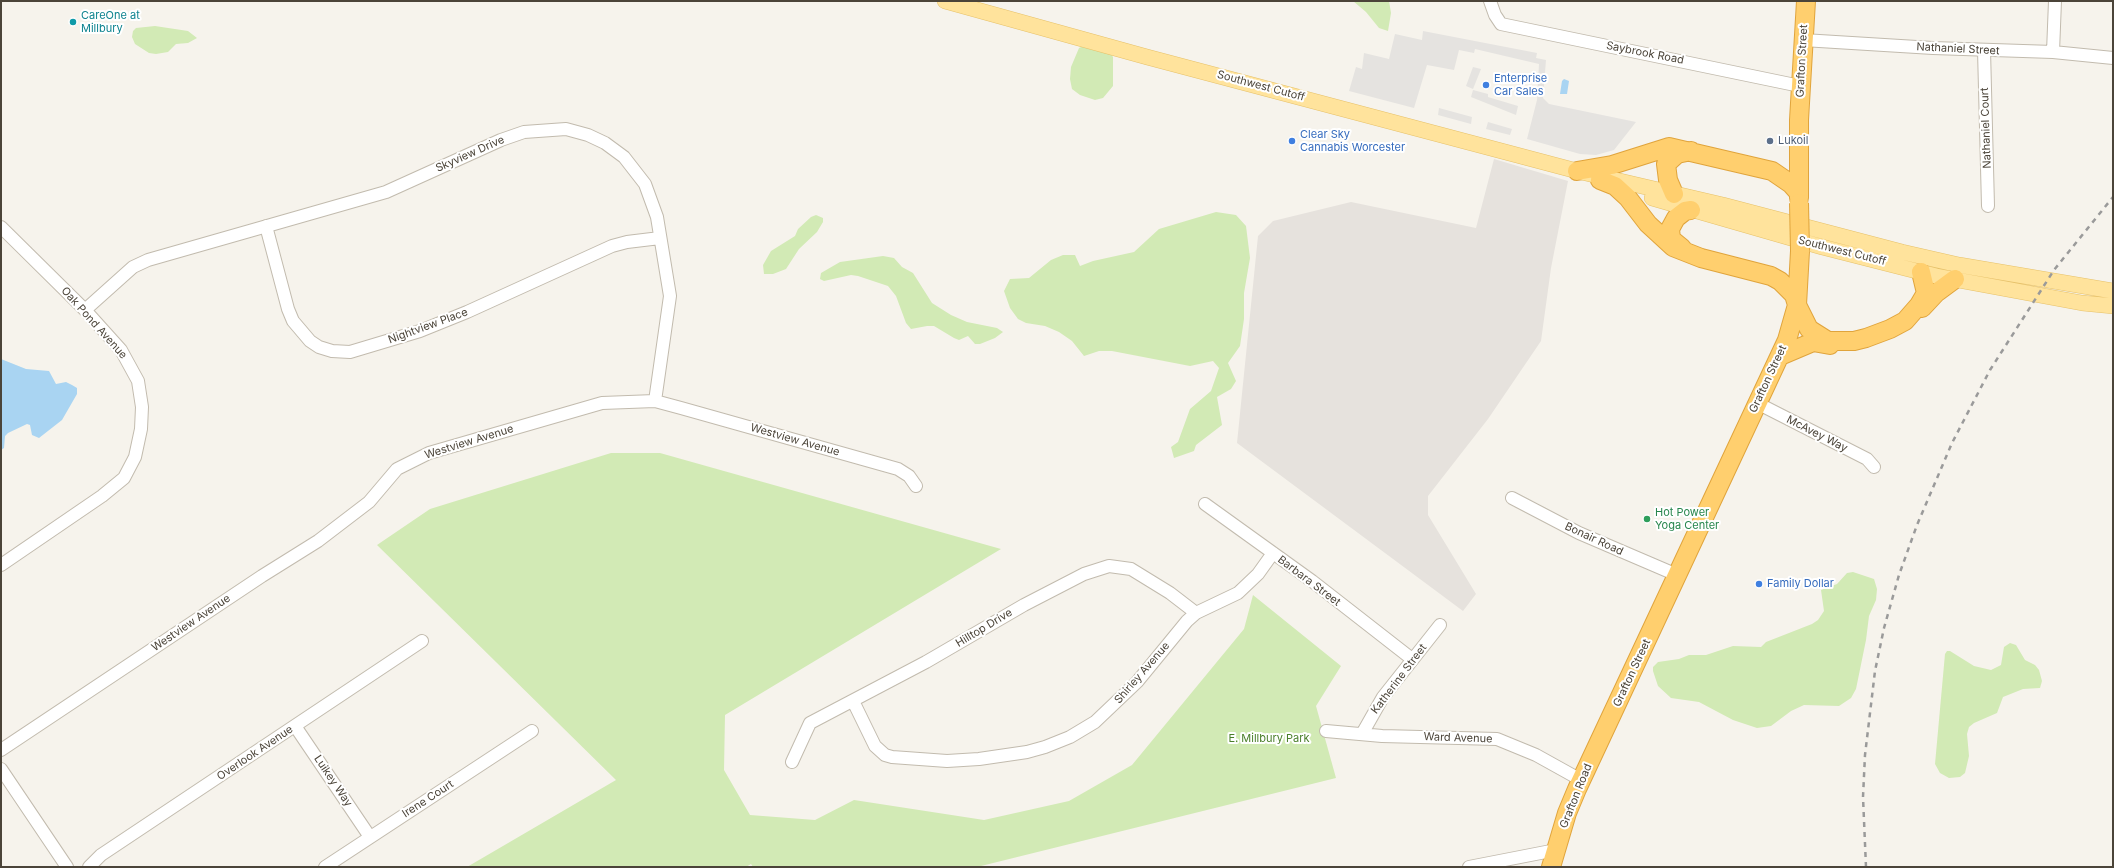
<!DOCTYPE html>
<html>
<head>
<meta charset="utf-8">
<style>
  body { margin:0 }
  #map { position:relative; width:2114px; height:868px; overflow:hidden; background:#f6f3ec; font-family:Inter,sans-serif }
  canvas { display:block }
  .frame { position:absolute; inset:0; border:2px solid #4b4439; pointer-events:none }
</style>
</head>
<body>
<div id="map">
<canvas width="2114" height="868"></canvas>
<div class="frame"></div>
</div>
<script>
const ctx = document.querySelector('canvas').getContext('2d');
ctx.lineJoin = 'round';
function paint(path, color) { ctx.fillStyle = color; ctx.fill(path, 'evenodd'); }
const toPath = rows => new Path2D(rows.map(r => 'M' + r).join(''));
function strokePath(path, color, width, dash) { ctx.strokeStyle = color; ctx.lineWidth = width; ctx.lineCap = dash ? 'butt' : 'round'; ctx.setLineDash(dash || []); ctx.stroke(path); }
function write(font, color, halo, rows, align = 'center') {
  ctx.font = font + ' Inter,sans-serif'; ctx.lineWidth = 4; ctx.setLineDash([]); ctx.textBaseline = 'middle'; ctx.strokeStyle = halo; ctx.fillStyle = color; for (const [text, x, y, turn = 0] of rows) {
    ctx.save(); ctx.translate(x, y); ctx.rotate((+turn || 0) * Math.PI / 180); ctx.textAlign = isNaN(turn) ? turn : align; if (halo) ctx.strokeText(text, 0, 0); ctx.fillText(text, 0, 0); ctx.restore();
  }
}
const industrial = toPath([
  [1494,159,1568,181,1551,268,1541,341,1488,419,1428,496,1428,515,1476,594,1463,611,1237,443,1258,236,1273,221,1351,202,1476,228]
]);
const green = toPath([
  [1353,1,1389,1,1391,13,1388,31,1379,28,1366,12],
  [155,26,188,31,197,38,188,43,176,44,168,52,156,54,149,53,135,44,132,37,133,31,136,28],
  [1083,46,1111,54,1113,57,1113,86,1103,98,1095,100,1080,95,1072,89,1070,79,1071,67,1079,48],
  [1216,212,1236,215,1246,226,1250,258,1244,293,1244,319,1240,346,1228,363,1236,381,1231,389,1217,397,1222,425,1196,445,1194,451,1174,458,1171,447,1178,442,1190,409,1211,391,1219,368,1213,361,1190,366,1112,351,1099,351,1084,356,1072,341,1059,332,1045,326,1026,323,1018,319,1010,308,1004,291,1010,279,1029,278,1051,260,1063,255,1075,255,1080,266,1093,261,1134,252,1159,229],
  [816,215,823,218,823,222,817,232,799,249,786,269,773,274,764,274,763,265,771,251,795,236,798,229,811,217],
  [883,256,894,258,902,267,913,273,932,303,951,315,967,322,997,328,1003,332,995,338,980,344,975,344,968,336,959,340,954,338,934,326,927,326,911,329,906,323,896,296,888,286,858,276,851,275,824,281,820,279,821,273,840,262],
  [611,453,660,453,1001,549,725,715,724,770,750,815,815,820,854,800,984,820,1069,801,1132,765,1244,629,1253,595,1341,666,1316,706,1336,778,977,867,753,867,751,864,746,867,467,867,616,780,377,545,430,509],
  [1853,572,1874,579,1877,589,1876,600,1869,616,1866,640,1856,689,1851,698,1839,706,1804,705,1791,711,1771,726,1757,728,1733,720,1699,702,1671,698,1658,686,1653,671,1653,667,1658,662,1679,659,1689,655,1706,655,1733,646,1761,647,1766,642,1812,624,1818,620,1824,611,1821,590,1837,584,1847,573],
  [2010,643,2016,645,2025,660,2035,665,2039,670,2042,681,2040,688,2023,689,2003,697,1997,713,1974,723,1969,727,1967,734,1969,756,1965,773,1960,777,1949,778,1940,773,1935,764,1945,654,1947,651,1950,651,1974,666,1991,670,2001,665,2004,647]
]);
const parking = toPath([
  [1423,31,1537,53,1536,58,1546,60,1543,98,1549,104,1636,122,1614,150,1596,155,1580,154,1527,139,1537,100,1539,64,1475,49,1474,53,1459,50,1454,70,1427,65,1414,108,1349,91,1356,67,1362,69,1364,53,1389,59,1395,34,1422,40],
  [1473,67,1481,69,1473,89,1466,86],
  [1473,90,1488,94,1488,97,1518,106,1516,115,1471,97],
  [1439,108,1472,117,1471,124,1438,115],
  [1488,122,1512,129,1510,135,1486,129]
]);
const water = toPath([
  [1564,79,1569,81,1567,94,1560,94,1562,81],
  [1,359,26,369,49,371,56,384,66,382,72,385,77,388,77,394,62,420,39,438,32,435,30,425,27,424,8,433,5,436,4,448,1,450]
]);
const minor = toPath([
  [1490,1,1495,15,1501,24,1800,86],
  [1803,40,1933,48,2053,52,2113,58],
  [1984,50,1988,206],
  [2053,52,2055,1],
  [266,226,288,309,293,321,310,341,319,347,332,351,350,352,420,331,467,312,612,246,627,242,660,238],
  [1,227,85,310,121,350,138,381,142,407,141,429,135,457,124,478,102,496,1,565],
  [85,310,133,267,148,260,386,192,501,140,524,132,566,129,588,135,605,143,624,157,645,184,657,217,670,296,655,401],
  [1757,403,1867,459,1874,467],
  [1512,498,1579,533,1677,575],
  [1205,504,1312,581,1412,659],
  [853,701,875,746,885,755,892,757,947,761,979,759,1027,752,1045,747,1070,737,1095,722,1137,682,1187,621,1196,613,1238,593,1258,574,1273,553],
  [295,726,370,837],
  [1326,731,1382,736,1497,739,1536,755,1581,780],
  [1362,734,1383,697,1440,625],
  [1,750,262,576,318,541,369,502,397,469,429,453,602,403,655,401,681,408,898,469,909,476,916,486],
  [792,762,810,723,926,662,1024,605,1084,574,1109,566,1131,569,1170,593,1196,613],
  [1,769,67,867],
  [89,867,101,855,422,641],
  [325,867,532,731],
  [1469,867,1556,850]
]);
const major = toPath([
  [945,1,1147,57,1577,171,1723,205,1902,252,1959,265,2113,291],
  [1652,198,1822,247,1936,276,2082,303,2113,306]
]);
const highway = toPath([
  [1577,171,1612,165,1669,147,1772,171,1791,184,1799,193],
  [1600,180,1615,186,1628,198,1648,224,1673,247,1701,258,1771,276,1780,281,1794,295,1797,305,1809,329,1828,341,1854,341,1866,338,1890,329,1905,321,1919,305,1926,293,1921,272],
  [1674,194,1668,180,1666,164,1677,154,1691,151],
  [1799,198,1799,120,1806,1],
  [1682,248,1671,239,1670,229,1676,218,1685,211,1691,210],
  [1922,308,1936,293,1955,279],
  [1780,356,1813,342,1830,345],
  [1551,867,1567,813,1577,789,1787,340,1797,305,1800,251]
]);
const rail = toPath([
  [1866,867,1863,797,1865,755,1875,671,1884,628,1899,575,1917,525,1952,443,1990,370,2054,270,2113,197]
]);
const highwayBridge = toPath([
  [1799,203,1800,251]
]);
const markers = [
  [73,22,4,"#0f9aa8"],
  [1486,85,4,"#3f7fe0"],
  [1292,141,4,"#3f7fe0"],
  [1770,141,4,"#5c6f8a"],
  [1647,519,4,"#2e9e5b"],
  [1759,584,4,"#3f7fe0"]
];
const cultureNames = [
  ["CareOne at",81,16],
  ["Millbury",81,29]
];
const streetNames = [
  ["Nathaniel Street",1958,49,3],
  ["Saybrook Road",1645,53,11],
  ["Grafton Street",1802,61,-87],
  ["Southwest Cutoff",1261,86,15],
  ["Nathaniel Court",1986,128,-92],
  ["Skyview Drive",470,154,-24],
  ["Southwest Cutoff",1842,251,14],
  ["Oak Pond Avenue",94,323,48],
  ["Nightview Place",428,326,-20],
  ["Grafton Street",1768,379,-65],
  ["McAvey Way",1817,434,27],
  ["Westview Avenue",795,440,16],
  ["Westview Avenue",469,442,-17],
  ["Bonair Road",1594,539,25],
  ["Barbara Street",1309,581,37],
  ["Westview Avenue",191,623,-34],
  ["Hilltop Drive",984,628,-31],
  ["Shirley Avenue",1142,673,-49],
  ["Grafton Street",1632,673,-65],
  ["Katherine Street",1399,679,-53],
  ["Ward Avenue",1458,738,2],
  ["Overlook Avenue",255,753,-34],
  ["Luikey Way",333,781,56],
  ["Grafton Road",1576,796,-68],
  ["Irene Court",428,799,-33]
];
const shopNames = [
  ["Enterprise",1494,79],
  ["Car Sales",1494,92],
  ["Clear Sky",1300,135],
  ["Cannabis Worcester",1300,148],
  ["Family Dollar",1767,584]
];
const serviceNames = [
  ["Lukoil",1778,141]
];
const leisureNames = [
  ["Hot Power",1655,513],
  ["Yoga Center",1655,526]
];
const parkNames = [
  ["E. Millbury Park",1269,739]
];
paint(industrial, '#e6e2dd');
paint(green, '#d2eab5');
paint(parking, '#e5e3e0');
paint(water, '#a9d4f2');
strokePath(minor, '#c2bbae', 14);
strokePath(major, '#e6c16a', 16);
strokePath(highway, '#e0a43c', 20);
strokePath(minor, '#fff', 12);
strokePath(major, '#ffe39c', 15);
strokePath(highway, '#ffcf6e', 18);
strokePath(rail, '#9a9a9a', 2.5, [5, 5]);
strokePath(highwayBridge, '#e0a43c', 20, []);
strokePath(highwayBridge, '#ffcf6e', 18);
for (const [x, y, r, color] of markers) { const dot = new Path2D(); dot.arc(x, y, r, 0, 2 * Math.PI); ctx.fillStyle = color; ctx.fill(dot); strokePath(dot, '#fff', 1.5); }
write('11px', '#0d838f', '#fff', cultureNames, 'left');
write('11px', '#4b4439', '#fff', streetNames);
write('11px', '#366cbe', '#fff', shopNames, 'left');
write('11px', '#4e5e75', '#fff', serviceNames, 'left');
write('11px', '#27864d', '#fff', leisureNames, 'left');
write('11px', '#4a7f2a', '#fff', parkNames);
</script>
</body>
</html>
